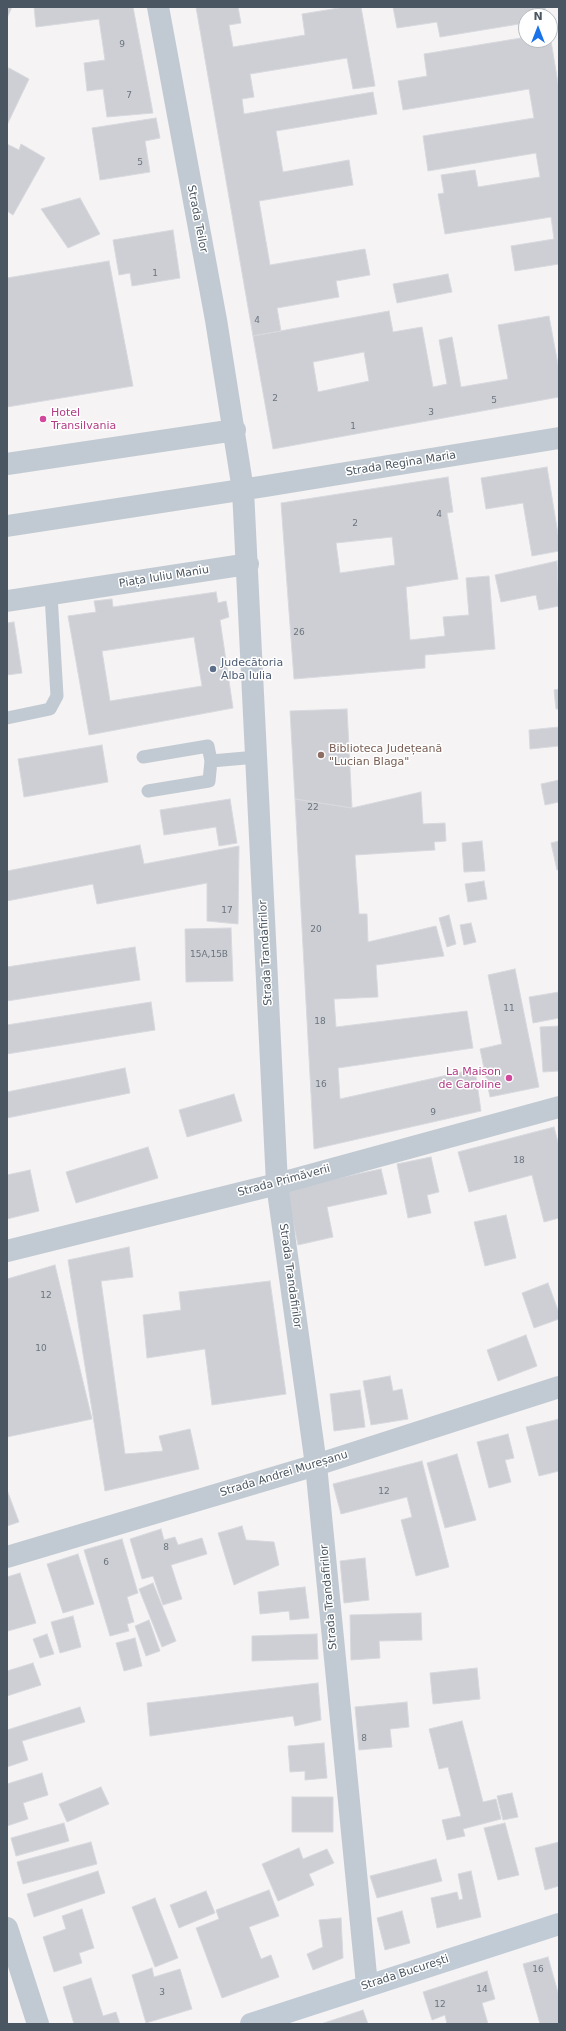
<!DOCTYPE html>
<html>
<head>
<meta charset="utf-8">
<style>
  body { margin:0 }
  #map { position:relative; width:566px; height:2031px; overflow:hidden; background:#f5f3f3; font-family:"DejaVu Sans",sans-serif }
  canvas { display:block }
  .frame { position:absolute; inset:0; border:8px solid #4a5661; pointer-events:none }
  .north { position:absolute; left:518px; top:8px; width:40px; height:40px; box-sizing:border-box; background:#fff; border:1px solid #b7bbc0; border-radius:50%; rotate:0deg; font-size:11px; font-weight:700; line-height:16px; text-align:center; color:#4a5661 }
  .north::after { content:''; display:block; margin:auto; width:14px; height:18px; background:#1a73e8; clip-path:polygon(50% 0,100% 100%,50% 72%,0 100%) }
</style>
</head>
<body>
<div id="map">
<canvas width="566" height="2031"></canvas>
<div class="frame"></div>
<div class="north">N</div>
</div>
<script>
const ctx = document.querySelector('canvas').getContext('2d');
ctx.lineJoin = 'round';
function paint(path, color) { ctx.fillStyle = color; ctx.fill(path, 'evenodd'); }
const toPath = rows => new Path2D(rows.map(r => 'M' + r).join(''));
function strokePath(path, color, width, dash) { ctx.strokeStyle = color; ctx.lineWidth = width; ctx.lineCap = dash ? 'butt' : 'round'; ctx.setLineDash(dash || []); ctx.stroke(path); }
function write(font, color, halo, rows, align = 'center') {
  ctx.font = font + ' "DejaVu Sans",sans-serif'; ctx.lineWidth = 3; ctx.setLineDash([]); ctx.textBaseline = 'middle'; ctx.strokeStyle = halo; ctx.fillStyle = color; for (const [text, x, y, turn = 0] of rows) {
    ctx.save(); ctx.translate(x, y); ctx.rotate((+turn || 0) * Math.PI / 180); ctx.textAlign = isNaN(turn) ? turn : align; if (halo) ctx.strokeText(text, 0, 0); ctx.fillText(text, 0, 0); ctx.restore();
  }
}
const building = toPath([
  [7,7,12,7,7,18,7,7],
  [34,7,133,7,153,113,107,117,103,89,87,91,84,63,105,60,99,19,36,27,34,7],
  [196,7,238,7,241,23,229,25,233,47,305,35,302,14,345,7,361,7,375,86,353,89,347,58,250,74,254,97,242,99,244,114,373,92,377,114,276,131,283,172,349,160,353,185,259,201,270,265,365,249,370,275,336,281,339,297,277,308,281,331,253,336,196,7],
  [393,7,545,7,547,16,526,16,526,40,550,40,550,35,559,89,559,264,515,271,511,246,554,239,551,217,445,234,438,194,444,193,441,175,475,170,478,187,540,177,536,153,428,171,423,136,534,118,529,89,403,110,398,81,427,76,424,54,521,38,519,24,440,37,437,22,397,28,393,7],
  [9,68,29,79,7,125,7,71,9,68],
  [156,118,160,138,145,141,150,172,100,180,92,128,156,118],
  [7,144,19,150,21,144,45,158,13,215,7,211,7,144],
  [80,198,100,234,68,248,41,209,80,198],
  [173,230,180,278,132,286,130,273,119,275,113,240,173,230],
  [109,261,133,386,7,407,7,278,109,261],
  [448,274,452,292,397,303,393,284,448,274],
  [389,311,393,332,422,327,433,387,447,384,439,340,452,337,461,387,508,379,498,325,549,316,559,370,559,397,273,449,253,336,389,311],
  [364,352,369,381,318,392,313,362,364,352],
  [547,467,559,540,559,551,532,556,523,503,486,509,481,478,547,467],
  [448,477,453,512,447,513,458,579,406,587,410,640,445,636,443,617,469,615,466,578,489,576,495,649,425,655,425,668,294,679,281,503,448,477],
  [392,537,395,565,340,573,336,543,392,537],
  [557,561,559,606,539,610,536,595,501,602,495,575,557,561],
  [216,592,218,603,226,601,229,617,220,620,233,708,89,735,68,616,96,612,94,601,112,599,113,607,216,592],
  [194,637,202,686,110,701,102,651,194,637],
  [14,622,22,673,7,675,7,623,14,622],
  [559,689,559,709,556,709,554,690,559,689],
  [347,709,352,808,295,799,290,711,347,709],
  [559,727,559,746,530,749,529,730,559,727],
  [102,745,108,782,24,797,18,759,102,745],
  [559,780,559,802,545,805,541,784,559,780],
  [421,792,423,824,445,823,446,841,434,842,435,850,355,855,359,914,367,914,368,942,436,926,444,956,376,965,378,997,334,999,336,1027,467,1011,473,1048,338,1068,340,1099,475,1069,481,1111,314,1149,295,799,352,808,421,792],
  [230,799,237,843,219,846,216,827,164,835,160,810,230,799],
  [482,841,485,871,464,872,462,843,482,841],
  [559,841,559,869,557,870,551,843,559,841],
  [140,845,144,864,239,846,238,924,207,921,207,883,97,904,93,884,7,901,7,871,140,845],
  [484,881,487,899,468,902,465,884,484,881],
  [449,915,456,944,447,947,439,918,449,915],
  [471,923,476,942,464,945,460,925,471,923],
  [231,928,233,981,186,982,185,929,231,928],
  [135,947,140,980,7,1001,7,967,135,947],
  [515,969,539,1087,490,1097,480,1049,502,1044,488,975,515,969],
  [559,992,559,1018,533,1023,529,997,559,992],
  [151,1002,155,1030,7,1054,7,1025,151,1002],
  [559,1026,559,1071,543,1072,540,1027,559,1026],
  [125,1068,130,1093,7,1118,7,1092,125,1068],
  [234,1094,242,1121,187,1137,179,1110,234,1094],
  [554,1127,559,1146,559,1218,544,1222,532,1175,469,1192,458,1152,554,1127],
  [148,1147,158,1178,76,1203,66,1172,148,1147],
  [431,1157,439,1192,427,1195,431,1213,408,1218,397,1164,431,1157],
  [381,1169,387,1194,327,1207,333,1237,298,1245,286,1189,381,1169],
  [30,1170,39,1211,7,1219,7,1175,30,1170],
  [506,1215,516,1258,485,1266,474,1222,506,1215],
  [129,1247,133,1277,101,1281,125,1454,163,1451,159,1436,190,1429,199,1469,105,1491,68,1260,129,1247],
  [55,1265,92,1419,7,1437,7,1279,55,1265],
  [270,1281,286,1394,212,1405,205,1349,147,1358,143,1315,181,1310,179,1292,270,1281],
  [548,1283,559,1313,559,1319,534,1328,522,1293,548,1283],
  [526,1335,537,1366,498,1381,487,1350,526,1335],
  [390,1376,393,1391,402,1389,408,1419,371,1425,363,1381,390,1376],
  [360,1390,365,1427,334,1431,330,1394,360,1390],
  [559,1419,559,1471,539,1476,526,1427,559,1419],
  [508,1434,514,1458,505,1460,511,1482,489,1488,477,1442,508,1434],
  [457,1454,476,1520,445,1528,427,1463,457,1454],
  [422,1461,449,1567,416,1576,401,1520,412,1517,407,1497,341,1514,333,1484,422,1461],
  [7,1490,19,1522,7,1526,7,1490],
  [242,1526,246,1540,274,1542,279,1565,234,1585,218,1533,242,1526],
  [161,1529,164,1540,175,1537,178,1545,202,1538,207,1554,171,1565,182,1599,163,1605,153,1576,142,1579,130,1539,161,1529],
  [122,1539,138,1593,127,1597,134,1622,127,1624,129,1631,110,1636,84,1550,122,1539],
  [78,1554,94,1604,63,1613,47,1564,78,1554],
  [365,1558,369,1600,344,1603,340,1561,365,1558],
  [20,1573,36,1623,8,1631,7,1577,20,1573],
  [153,1583,176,1641,162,1647,139,1589,153,1583],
  [305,1587,309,1618,290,1620,289,1611,260,1614,258,1592,305,1587],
  [421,1613,422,1640,379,1641,380,1658,351,1660,350,1615,421,1613],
  [73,1616,81,1647,60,1653,51,1622,73,1616],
  [149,1620,160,1651,146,1656,135,1626,149,1620],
  [47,1634,54,1654,40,1658,33,1639,47,1634],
  [317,1634,318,1659,252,1661,252,1636,317,1634],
  [135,1638,142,1666,124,1671,116,1643,135,1638],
  [33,1663,41,1685,7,1696,7,1671,33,1663],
  [477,1668,480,1699,433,1704,430,1673,477,1668],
  [318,1683,321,1720,295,1726,293,1716,150,1736,147,1703,318,1683],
  [407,1702,409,1727,390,1729,392,1747,359,1750,355,1707,407,1702],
  [80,1707,85,1722,22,1741,28,1760,7,1767,7,1730,80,1707],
  [462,1721,483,1802,496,1799,501,1819,463,1829,465,1836,447,1840,442,1820,461,1816,448,1767,439,1769,429,1729,462,1721],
  [324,1743,327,1778,305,1780,305,1771,290,1772,288,1746,324,1743],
  [42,1773,48,1795,23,1803,28,1819,7,1826,7,1784,42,1773],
  [101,1787,109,1804,67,1822,59,1804,101,1787],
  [512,1793,518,1817,503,1820,497,1796,512,1793],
  [292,1797,333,1797,333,1832,292,1832,292,1797],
  [64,1823,69,1841,16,1856,11,1838,64,1823],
  [505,1823,519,1875,498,1880,484,1828,505,1823],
  [91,1842,97,1864,23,1884,17,1862,91,1842],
  [559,1842,559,1886,545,1890,535,1848,559,1842],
  [299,1848,303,1859,327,1849,334,1863,309,1874,314,1885,278,1901,262,1864,299,1848],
  [436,1859,442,1881,377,1898,370,1876,436,1859],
  [98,1871,105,1893,34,1917,27,1894,98,1871],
  [471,1871,481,1917,437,1928,431,1898,457,1892,459,1900,463,1899,458,1874,471,1871],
  [269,1890,279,1916,249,1927,261,1959,271,1955,279,1977,222,1998,196,1928,219,1919,216,1910,269,1890],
  [206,1891,215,1913,179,1928,170,1905,206,1891],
  [155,1898,178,1958,155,1967,132,1907,155,1898],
  [82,1909,94,1948,79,1953,82,1963,54,1972,43,1937,66,1929,62,1916,82,1909],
  [402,1911,410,1943,385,1950,377,1918,402,1911],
  [341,1918,343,1958,313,1970,307,1954,323,1947,319,1920,341,1918],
  [548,1957,559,1996,559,2024,540,2024,523,1964,548,1957],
  [152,1968,154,1977,180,1969,192,2009,146,2023,132,1975,152,1968],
  [487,1971,495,1999,482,2003,488,2024,447,2024,445,2015,432,2020,423,1992,487,1971],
  [91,1978,103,2016,116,2012,120,2024,74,2024,63,1987,91,1978],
  [363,2010,368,2024,321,2024,363,2010]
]);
const service = toPath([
  [7,718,50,709,57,696,51,595],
  [143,757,208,746,211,761,257,757],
  [148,791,209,781,211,761]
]);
const minor = toPath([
  [158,7,216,320,243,490,277,1184,316,1465,367,1985],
  [7,464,235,430],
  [7,526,266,486,559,438],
  [7,601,248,564],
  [7,1251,277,1184,559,1107],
  [7,1557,316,1465,559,1387],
  [7,1928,38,2024]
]);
const secondary = toPath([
  [251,2024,559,1924]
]);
const markers = [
  [43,419,4,"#d1479c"],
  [213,669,4,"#5c6f8a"],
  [321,755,4,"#8d6e63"],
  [509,1078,4,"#d1479c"]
];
const numberNames = [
  ["9",122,45],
  ["7",129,96],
  ["5",140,163],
  ["1",155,274],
  ["4",257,321],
  ["2",275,399],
  ["5",494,401],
  ["3",431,413],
  ["1",353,427],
  ["4",439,515],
  ["2",355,524],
  ["26",299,633],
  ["22",313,808],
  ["17",227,911],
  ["20",316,930],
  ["15A,15B",209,955],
  ["11",509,1009],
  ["18",320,1022],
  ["16",321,1085],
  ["9",433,1113],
  ["18",519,1161],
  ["12",46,1296],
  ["10",41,1349],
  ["12",384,1492],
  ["8",166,1548],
  ["6",106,1563],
  ["8",364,1739],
  ["16",538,1970],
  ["14",482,1990],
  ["3",162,1993],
  ["12",440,2005]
];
const streetNames = [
  ["Strada Teilor",197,219,79],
  ["Strada Regina Maria",401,464,-9],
  ["Piața Iuliu Maniu",164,577,-9],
  ["Strada Trandafirilor",266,953,-93],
  ["Strada Primăverii",284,1181,-15],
  ["Strada Trandafirilor",290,1276,82],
  ["Strada Andrei Mureșanu",284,1474,-17],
  ["Strada Trandafirilor",329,1597,-95],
  ["Strada București",405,1973,-18]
];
const hotelNames = [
  ["Hotel",51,413],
  ["Transilvania",51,426],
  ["La Maison",501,1072,"right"],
  ["de Caroline",501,1085,"right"]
];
const serviceNames = [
  ["Judecătoria",221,663],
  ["Alba Iulia",221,676]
];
const educationNames = [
  ["Biblioteca Județeană",329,749],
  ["\"Lucian Blaga\"",329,762]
];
paint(building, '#cdcfd5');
strokePath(building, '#d7d9de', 1);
strokePath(service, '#c1cad2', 13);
strokePath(minor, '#c1cad2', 22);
strokePath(secondary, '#c1cbd6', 22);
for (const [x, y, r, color] of markers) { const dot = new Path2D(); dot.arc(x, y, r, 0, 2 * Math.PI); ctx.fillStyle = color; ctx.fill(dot); strokePath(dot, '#fff', 1.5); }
write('9px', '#6b747e', null, numberNames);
write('11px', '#4a5661', '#fff', streetNames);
write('11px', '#b23c85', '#fff', hotelNames, 'left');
write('11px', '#4e5e75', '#fff', serviceNames, 'left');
write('11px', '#785e54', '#fff', educationNames, 'left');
</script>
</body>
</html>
